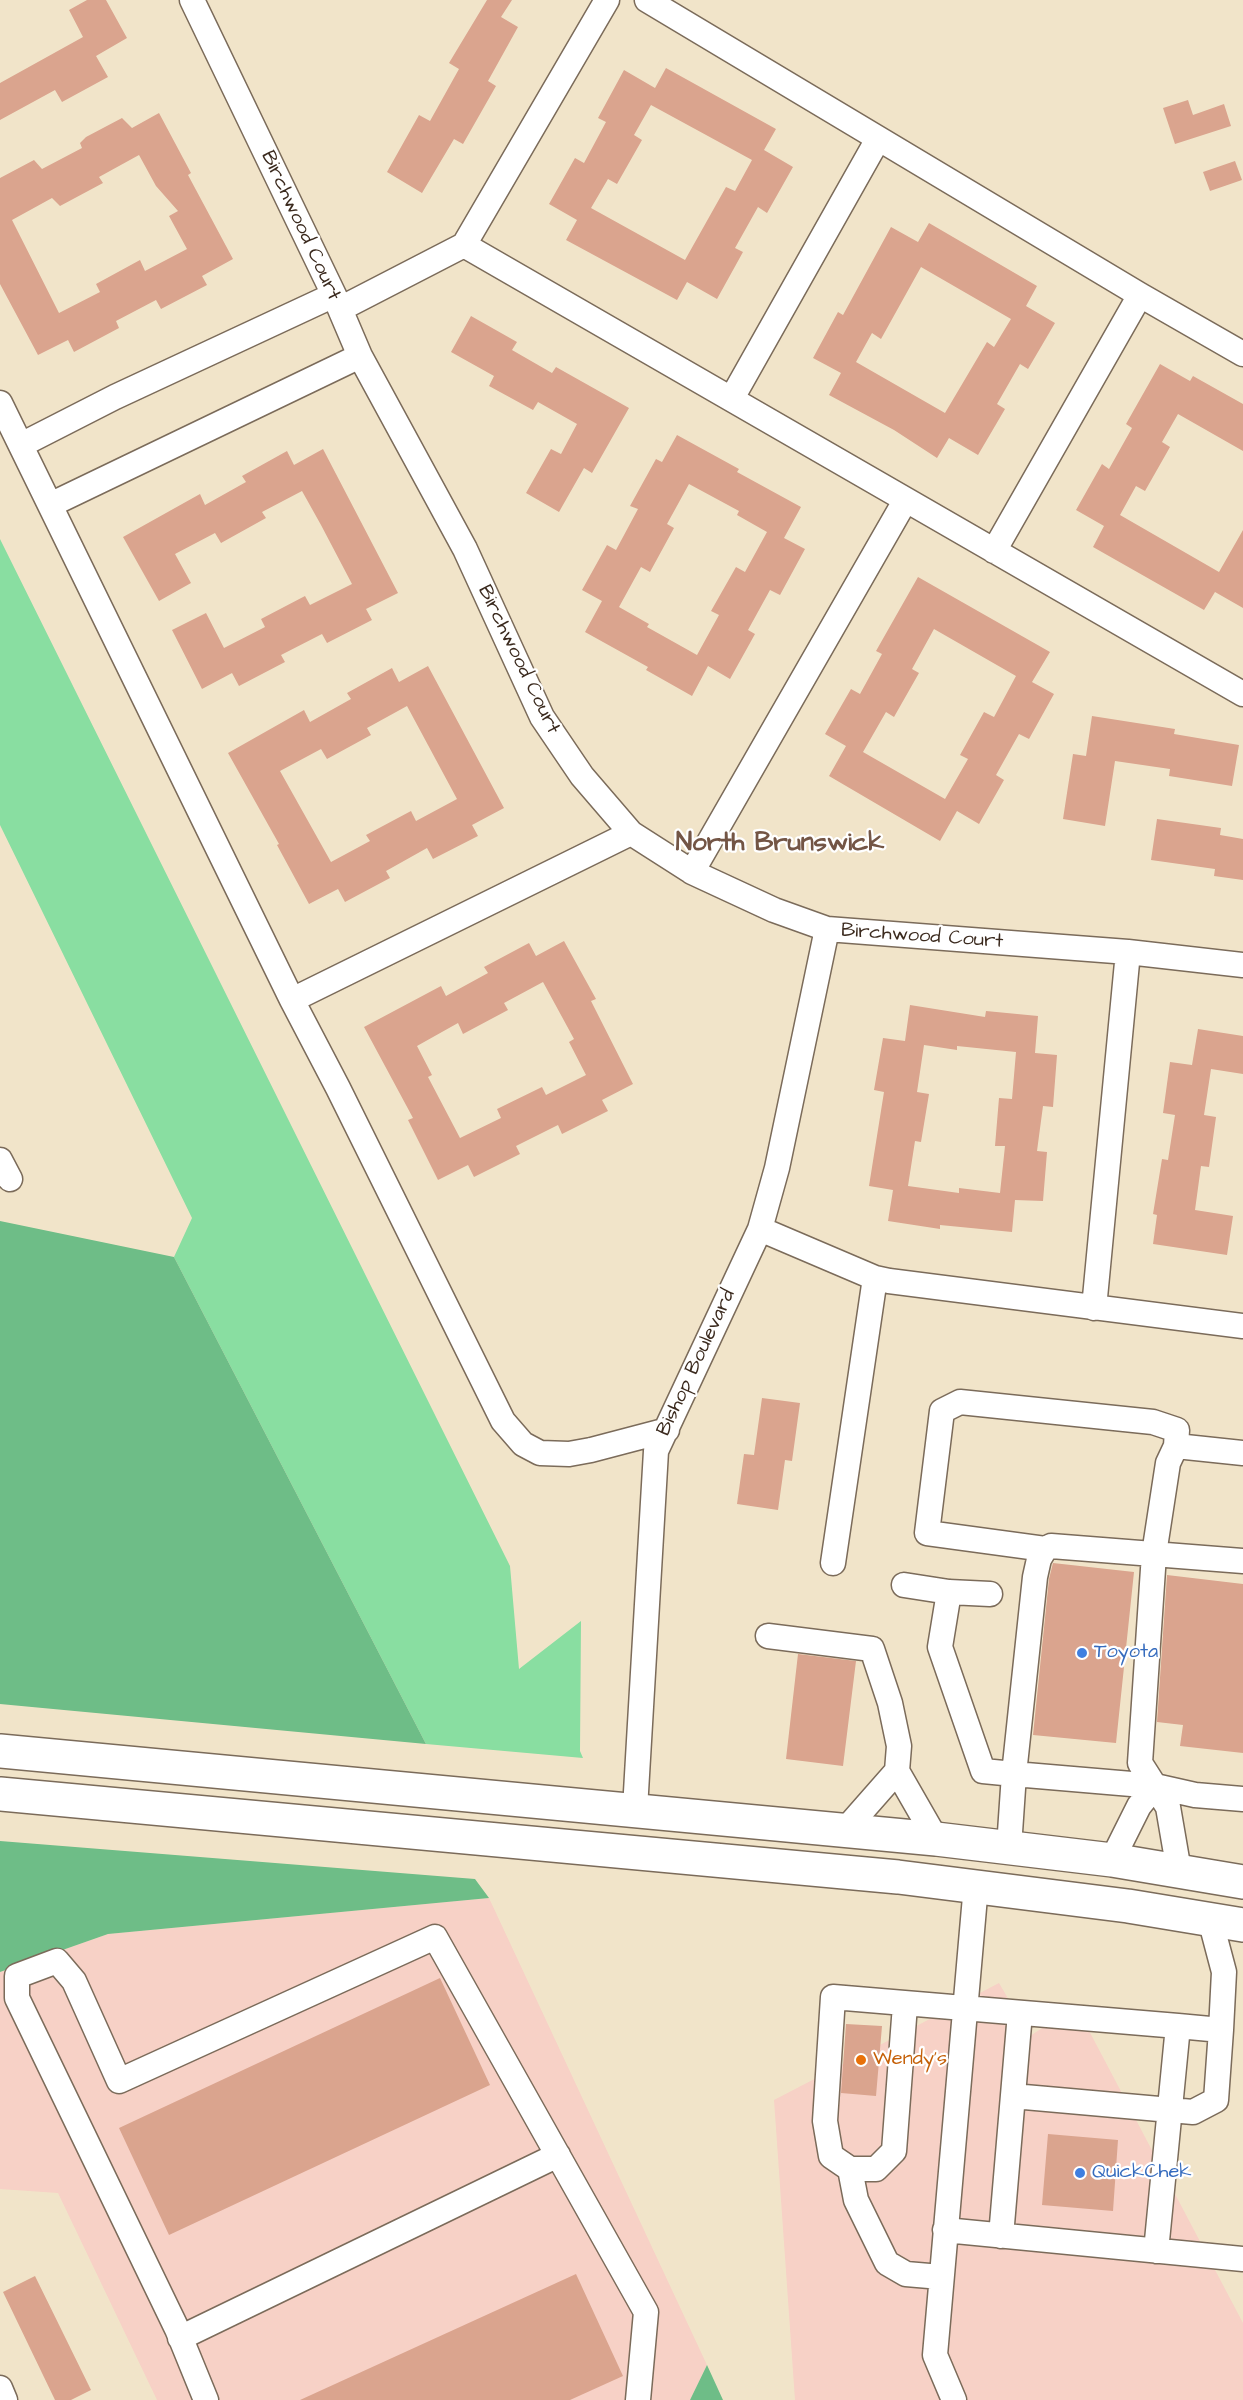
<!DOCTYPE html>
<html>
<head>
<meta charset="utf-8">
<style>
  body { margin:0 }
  canvas { display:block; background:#f1e4c9 }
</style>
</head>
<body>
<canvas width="1243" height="2400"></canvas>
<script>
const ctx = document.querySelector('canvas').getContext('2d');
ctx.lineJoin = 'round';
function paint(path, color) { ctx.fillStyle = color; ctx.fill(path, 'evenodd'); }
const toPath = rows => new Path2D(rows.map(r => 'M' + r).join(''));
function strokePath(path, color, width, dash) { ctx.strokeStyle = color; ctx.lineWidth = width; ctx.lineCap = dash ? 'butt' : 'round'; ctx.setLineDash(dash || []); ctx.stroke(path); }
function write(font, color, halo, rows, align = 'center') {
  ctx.font = font + ' "Architects Daughter",sans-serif'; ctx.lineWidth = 4.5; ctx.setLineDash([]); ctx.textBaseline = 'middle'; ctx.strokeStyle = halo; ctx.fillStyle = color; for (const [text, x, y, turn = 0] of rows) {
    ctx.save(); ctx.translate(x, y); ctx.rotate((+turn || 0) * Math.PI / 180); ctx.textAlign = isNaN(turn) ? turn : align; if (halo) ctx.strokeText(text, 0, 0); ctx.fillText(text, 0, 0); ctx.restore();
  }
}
const built = toPath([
  [489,1898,707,2365,690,2400,157,2400,58,2193,0,2189,0,1972,108,1934],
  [999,1983,1030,2036,1076,2006,1243,2323,1243,2400,795,2400,774,2100]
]);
const green = toPath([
  [0,539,510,1566,519,1669,581,1621,580,1751,583,1758,426,1744,174,1257,192,1218,0,825]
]);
const forest = toPath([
  [0,1221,174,1257,426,1744,0,1704],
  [0,1841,475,1879,489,1898,108,1934,0,1972],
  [707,2365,723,2400,690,2400]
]);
const building = toPath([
  [87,0,106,0,127,38,96,56,108,77,62,102,55,90,0,120,0,83,83,37,69,10],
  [487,0,512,0,501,17,518,27,488,81,496,86,463,144,454,139,422,193,387,172,419,115,430,121,459,69,449,63],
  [666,68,776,129,764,150,793,167,767,213,758,207,735,248,743,252,717,299,687,282,677,300,566,240,577,220,549,204,575,158,584,163,606,122,598,118,624,70,655,88],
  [651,105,752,160,735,191,726,187,685,260,591,208,608,179,617,184,642,140,634,135],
  [1188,100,1193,115,1224,104,1231,126,1175,144,1163,108],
  [159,113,191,173,188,175,233,259,202,276,207,285,161,309,156,300,116,321,119,328,74,352,68,340,38,355,0,284,0,178,34,160,42,169,82,148,80,143,86,137,122,118,132,128],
  [139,155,156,186,178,211,169,216,187,249,145,271,140,260,96,284,100,292,59,313,12,220,52,198,60,206,103,183,99,177],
  [1235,161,1242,180,1210,191,1203,172],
  [929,223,1037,286,1026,306,1055,323,1028,369,1020,364,997,404,1005,409,978,455,949,438,937,458,894,430,829,395,841,373,813,358,838,312,843,315,891,227,918,242],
  [921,267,1011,319,994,347,987,342,945,413,856,362,872,333,881,339],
  [471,316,517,342,512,350,552,373,556,367,629,408,592,473,584,468,559,512,526,493,551,449,561,454,577,424,538,402,533,410,489,386,494,376,451,352],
  [1160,364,1190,381,1193,376,1243,404,1243,451,1178,414,1162,442,1170,447,1145,491,1136,486,1120,515,1219,572,1243,530,1243,608,1215,592,1204,610,1093,547,1104,526,1076,510,1102,464,1109,469,1132,428,1126,424],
  [677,435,739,469,737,472,801,507,784,538,805,549,780,595,770,590,748,630,755,634,730,679,708,666,692,696,646,670,648,667,585,632,602,601,582,590,607,545,616,550,638,509,630,506,656,459,662,462],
  [689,484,739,511,737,515,767,532,745,572,736,567,711,611,719,615,697,655,647,627,649,624,619,607,641,567,650,572,674,528,667,524],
  [323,449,398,593,366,609,372,620,327,643,322,634,281,655,285,662,239,686,232,673,202,689,172,630,206,613,224,648,265,627,261,619,305,596,310,605,352,584,321,525,302,491,262,512,266,518,221,543,215,533,175,554,191,583,159,601,123,537,200,494,205,505,246,482,242,476,287,451,294,465],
  [918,577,1050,652,1032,682,1054,694,1029,739,1019,734,996,775,1004,780,979,824,957,811,940,841,829,776,846,746,825,734,851,689,860,694,882,654,876,651],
  [934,629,1016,676,994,717,984,712,960,755,968,759,945,799,863,752,886,712,894,717,919,673,912,669],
  [428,666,504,808,472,825,478,836,433,859,427,848,386,871,390,878,345,902,338,889,309,904,277,845,279,844,228,753,304,710,310,722,351,699,347,693,392,668,399,682],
  [407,706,457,799,416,821,411,811,366,835,370,841,331,862,280,771,321,749,327,759,371,735,367,728],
  [1092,716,1175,729,1174,734,1239,745,1232,786,1169,776,1170,769,1115,761,1105,826,1063,819,1073,754,1086,756],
  [1157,819,1221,828,1220,835,1243,839,1243,880,1214,876,1215,869,1151,860],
  [564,941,596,999,591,1001,633,1084,602,1100,608,1111,562,1134,558,1125,516,1146,520,1154,474,1177,468,1165,438,1180,408,1120,413,1118,364,1027,441,986,446,996,488,973,484,967,529,943,536,956],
  [543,982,574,1039,569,1042,586,1075,546,1095,542,1087,497,1109,501,1118,460,1138,428,1077,432,1075,417,1046,458,1023,463,1034,508,1010,504,1003],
  [910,1005,985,1017,986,1011,1038,1016,1035,1053,1057,1055,1053,1107,1043,1106,1037,1151,1047,1152,1043,1201,1015,1200,1012,1232,940,1225,940,1229,888,1221,893,1190,869,1186,884,1092,874,1090,883,1038,905,1041],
  [924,1045,957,1050,957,1046,1016,1052,1012,1099,999,1098,995,1146,1005,1146,1000,1193,959,1188,959,1193,908,1186,915,1141,921,1142,929,1094,917,1092],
  [1198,1029,1243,1036,1243,1074,1211,1069,1204,1115,1216,1117,1209,1167,1201,1166,1195,1210,1233,1216,1227,1255,1153,1244,1157,1215,1153,1214,1162,1159,1168,1160,1175,1115,1163,1113,1170,1062,1192,1065],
  [762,1398,800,1403,792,1461,785,1460,778,1510,737,1504,744,1454,754,1455],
  [1053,1563,1134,1572,1116,1743,1033,1735,1049,1579],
  [1167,1575,1243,1584,1243,1753,1180,1746,1183,1725,1157,1722],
  [798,1654,856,1661,843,1766,786,1759],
  [440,1978,490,2085,169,2235,119,2128],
  [846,2024,882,2026,876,2096,841,2093],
  [1048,2134,1118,2140,1113,2211,1042,2205],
  [576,2274,623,2376,570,2400,300,2400],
  [35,2276,91,2390,71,2400,55,2400,3,2292]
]);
const minor = toPath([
  [192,0,334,295,360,356,465,549,542,717,582,776,631,833,692,872,774,910,827,929,1128,952,1243,965],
  [647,0,1140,295,1243,354],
  [464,245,607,0],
  [340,309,464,245,1243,694],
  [732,398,878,139],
  [0,403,292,1000,338,1088,503,1421,523,1444,540,1453,569,1454,591,1450,667,1430],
  [21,445,115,397,334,295],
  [50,505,360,356],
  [994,551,1140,295],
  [692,872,905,501],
  [292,1000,631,833],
  [0,1160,10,1179],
  [760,1229,875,1278,889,1281,1243,1326],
  [1094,1308,1128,952],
  [1045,1549,927,1533,942,1411,960,1402,1153,1422,1177,1430,1176,1446],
  [1243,1561,1051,1546,1045,1549,1039,1559,1035,1577,1014,1774,1155,1786,1195,1795,1243,1799],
  [833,1563,875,1278],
  [904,1585,949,1592,990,1594],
  [949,1592,940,1647,983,1771,1014,1774,1009,1847],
  [768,1636,872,1649,890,1703,899,1746,897,1771,846,1829],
  [897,1771,936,1839],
  [635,1809,656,1451,760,1229,777,1168,827,929],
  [1112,1860,1139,1806,1155,1786],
  [1179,1871,1168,1807,1140,1763,1154,1554,1168,1463,1176,1446,1243,1453],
  [1210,1919,1224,1972,1221,2030],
  [905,2005,894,2151,876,2169,850,2169,831,2156,825,2121,833,1997,1178,2026,1156,2251],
  [1013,2096,1193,2112,1216,2100,1221,2030,1178,2026],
  [850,2169,856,2200,887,2263,906,2274,941,2277],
  [945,2230,1243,2259],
  [1001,2236,1020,2013],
  [180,2338,558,2155],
  [0,2388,5,2400],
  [206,2400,177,2329,17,1998,17,1976,57,1961,74,1981,119,2081,435,1937,646,2312,638,2400],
  [954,2400,935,2355,976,1885]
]);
const highway = toPath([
  [0,1751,936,1839,1112,1860,1243,1882],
  [0,1794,898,1877,1128,1906,1243,1925]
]);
const markers = [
  [1082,1653,6,"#3f7fe0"],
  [861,2060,6,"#e8710a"],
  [1080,2173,6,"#3f7fe0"]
];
const streetNames = [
  ["Birchwood Court",300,226,65],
  ["Birchwood Court",518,660,64],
  ["Birchwood Court",922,937,4],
  ["Bishop Boulevard",697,1363,-65]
];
const shopNames = [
  ["Toyota",1094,1653],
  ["QuickChek",1092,2173]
];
const foodNames = [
  ["Wendy's",873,2060]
];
const districtNames = [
  ["North Brunswick",780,845]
];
paint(built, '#f7d1c6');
paint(green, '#89dea1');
paint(forest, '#6ebd87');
paint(building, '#daa48e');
strokePath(minor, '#7b6b5a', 27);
strokePath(highway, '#7b6b5a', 36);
strokePath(minor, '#fff', 24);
strokePath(highway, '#fff', 33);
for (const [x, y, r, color] of markers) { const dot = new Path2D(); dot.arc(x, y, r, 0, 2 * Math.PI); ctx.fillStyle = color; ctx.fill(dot); strokePath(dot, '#fff', 2); }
write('20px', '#3b2a1e', '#fff', streetNames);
write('20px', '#366cbe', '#fff', shopNames, 'left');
write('20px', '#c56008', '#fff', foodNames, 'left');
write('bold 26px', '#735545', '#fff', districtNames);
</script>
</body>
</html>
